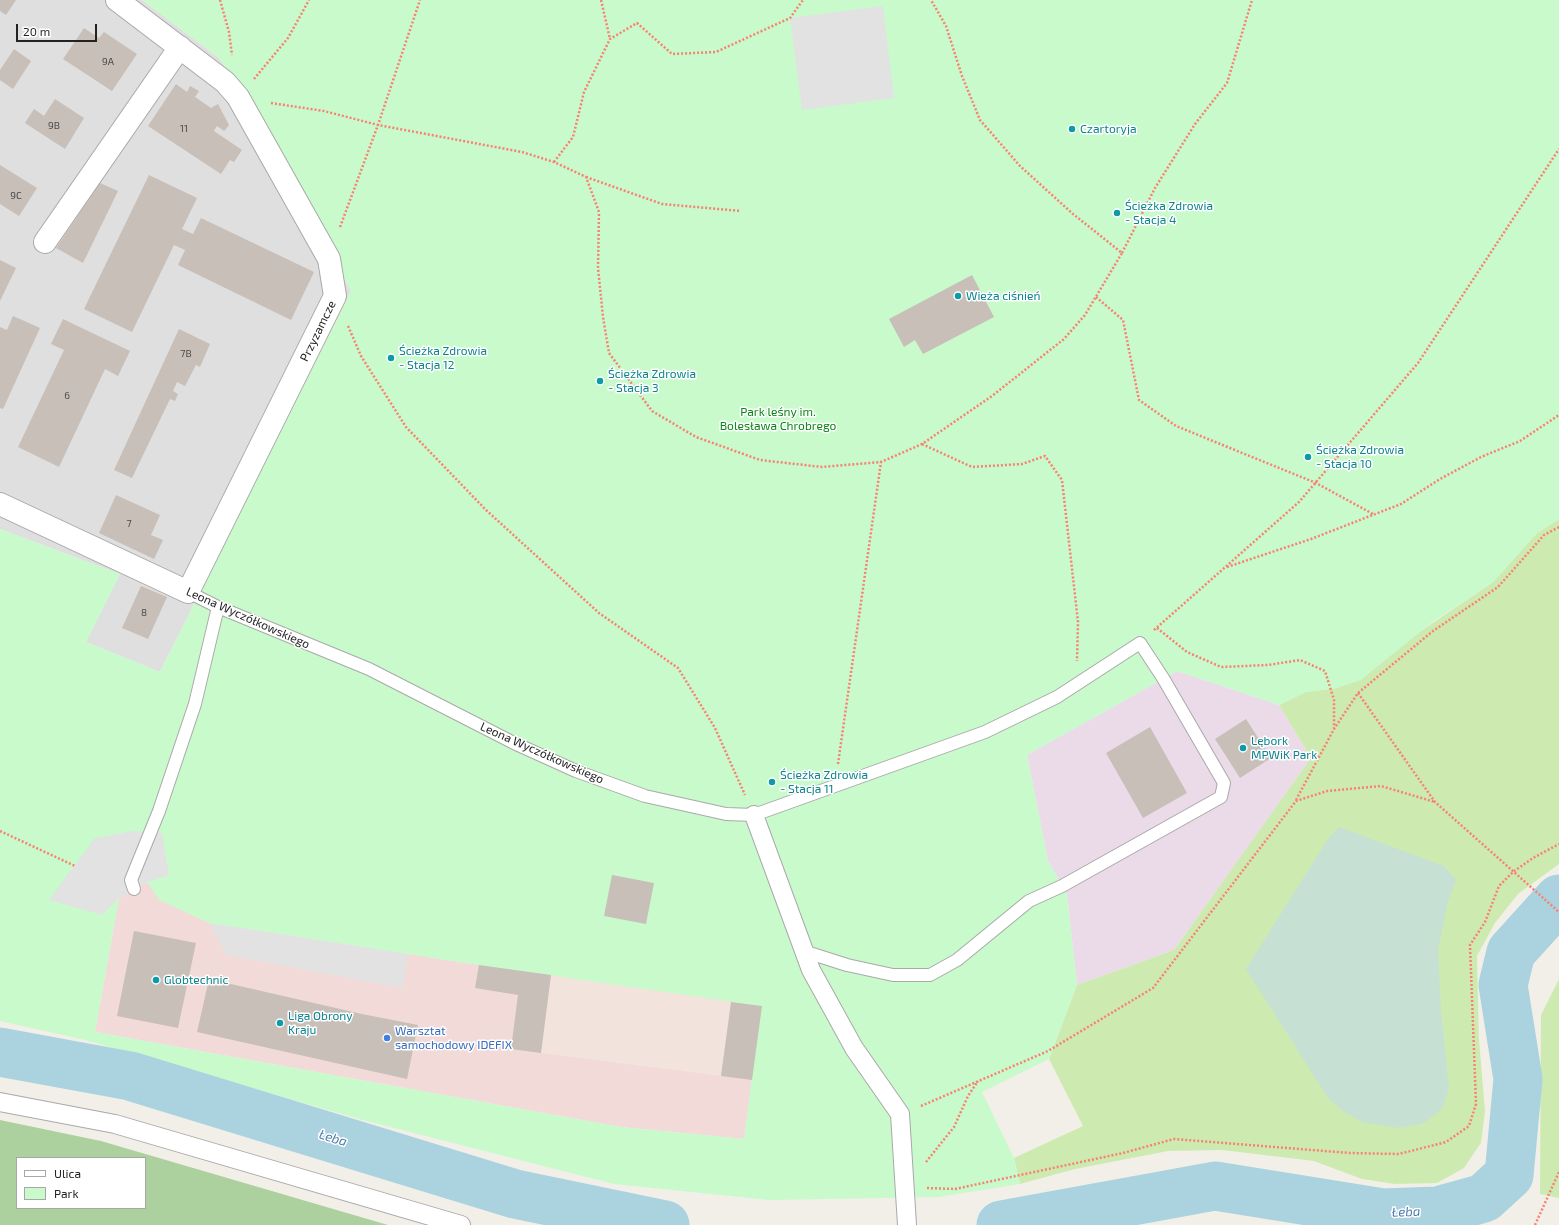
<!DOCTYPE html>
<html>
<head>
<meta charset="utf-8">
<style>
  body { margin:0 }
  #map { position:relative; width:1559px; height:1225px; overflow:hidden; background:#f2efe9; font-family:"Exo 2",sans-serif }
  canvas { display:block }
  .legend { position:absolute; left:16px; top:1157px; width:130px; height:52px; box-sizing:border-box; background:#fff; border:1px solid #a7a7a7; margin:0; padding:5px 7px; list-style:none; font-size:12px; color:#222 }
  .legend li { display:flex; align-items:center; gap:8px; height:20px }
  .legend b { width:20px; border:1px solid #a7a7a7 }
  .scale { position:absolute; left:16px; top:24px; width:81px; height:18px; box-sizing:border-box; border:2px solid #222; border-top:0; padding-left:5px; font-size:12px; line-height:14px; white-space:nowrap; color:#222; -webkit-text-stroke:3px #fff; paint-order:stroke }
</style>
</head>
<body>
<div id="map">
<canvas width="1559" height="1225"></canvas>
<ul class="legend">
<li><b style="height:5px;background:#fff"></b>Ulica</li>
<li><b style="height:11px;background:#c8facc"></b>Park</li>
</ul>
<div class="scale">20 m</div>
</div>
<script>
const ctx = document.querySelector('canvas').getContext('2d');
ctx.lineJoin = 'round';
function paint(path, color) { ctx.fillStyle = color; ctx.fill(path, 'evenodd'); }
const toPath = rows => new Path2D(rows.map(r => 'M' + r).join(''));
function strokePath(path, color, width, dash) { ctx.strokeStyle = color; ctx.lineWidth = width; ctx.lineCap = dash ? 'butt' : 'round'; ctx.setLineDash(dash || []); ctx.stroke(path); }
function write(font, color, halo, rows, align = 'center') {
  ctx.font = font + ' "Exo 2",sans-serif'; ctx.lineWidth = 3; ctx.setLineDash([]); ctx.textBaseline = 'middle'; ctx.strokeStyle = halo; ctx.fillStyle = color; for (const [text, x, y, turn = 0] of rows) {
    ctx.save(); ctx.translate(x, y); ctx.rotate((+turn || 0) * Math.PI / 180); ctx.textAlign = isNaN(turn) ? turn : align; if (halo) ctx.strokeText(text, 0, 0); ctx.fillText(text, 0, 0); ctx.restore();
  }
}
const residential = toPath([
  [0,0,142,0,219,58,244,95,351,291,160,672,86,642,120,574,0,529]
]);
const commercial = toPath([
  [147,882,209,923,479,965,762,1006,744,1139,621,1127,95,1032,119,898]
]);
const industrial = toPath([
  [1177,671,1279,705,1311,758,1174,950,1077,985,1067,894,1048,861,1027,755]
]);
const military = toPath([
  [551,975,731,1002,721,1076,541,1053]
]);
const grass = toPath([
  [1559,519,1559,864,1518,894,1495,923,1477,956,1479,1040,1485,1111,1481,1143,1464,1168,1437,1183,1395,1184,1362,1179,1314,1161,1222,1150,1168,1151,1075,1169,1020,1184,1014,1158,1083,1126,1049,1059,1077,985,1174,950,1311,758,1279,705,1306,692,1337,688,1493,582,1537,533],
  [1559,979,1559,1198,1540,1194,1541,1015]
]);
const forest = toPath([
  [0,1120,101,1141,388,1225,0,1225],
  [17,1158,145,1158,145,1208,17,1208]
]);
const wetland = toPath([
  [1339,827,1444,866,1456,880,1447,905,1438,949,1441,1011,1449,1089,1442,1109,1422,1124,1399,1128,1362,1122,1343,1111,1328,1098,1246,969,1328,839]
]);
const park = toPath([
  [142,0,1559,0,1559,519,1537,533,1493,582,1431,623,1361,680,1337,688,1306,692,1279,705,1177,671,1027,755,1048,861,1067,894,1077,985,1049,1059,982,1092,1014,1158,1020,1184,939,1197,769,1200,614,1184,363,1120,85,1040,0,1021,0,529,120,574,86,642,160,672,351,291,244,95,219,58],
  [147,882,159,900,209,923,479,965,761,1006,744,1139,621,1127,95,1032,119,898]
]);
const parking = toPath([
  [883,6,894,98,802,110,790,18],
  [133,831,162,833,169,875,147,882,119,898,102,915,49,900,95,838],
  [209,923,408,954,403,988,227,955]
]);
const river = toPath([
  [0,1052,130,1076,515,1194,665,1225],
  [1001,1225,1215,1186,1383,1213,1437,1211,1484,1198,1509,1175,1518,1079,1503,985,1511,952,1559,899]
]);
const building = toPath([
  [0,0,16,0,6,15,0,11],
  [84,28,99,38,104,32,137,54,112,91,63,59],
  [14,49,31,61,13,89,0,80,0,70],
  [176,84,187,92,190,86,199,91,195,97,211,108,218,104,229,125,224,131,217,126,214,131,242,150,234,162,230,160,221,174,148,126],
  [55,99,84,118,65,149,25,123,34,109,44,116],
  [0,165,37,188,19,216,0,204],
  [149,175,197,198,182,229,193,234,201,218,314,272,291,320,178,265,185,250,174,245,132,332,84,309],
  [100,183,118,191,83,263,56,248],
  [0,260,16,268,0,301],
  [972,275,994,317,923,354,915,340,904,347,889,319],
  [13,316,40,328,3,409,0,408,0,327,7,330],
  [63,319,130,351,118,376,105,369,59,467,18,447,64,350,51,344],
  [179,329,210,344,200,367,196,365,185,386,177,382,173,391,178,394,175,401,170,399,132,478,114,470],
  [116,495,160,515,151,535,163,540,154,559,99,533],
  [141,586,167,597,148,639,122,628],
  [1246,719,1271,758,1240,778,1215,739],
  [1150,727,1187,793,1143,818,1106,753],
  [612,875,654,883,646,924,604,916],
  [134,931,196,943,178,1028,117,1016],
  [479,965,551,975,541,1053,511,1049,518,995,475,988],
  [209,979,362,1014,418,1025,407,1079,197,1032],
  [731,1002,762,1006,752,1080,721,1076]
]);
const path = toPath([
  [220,0,229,32,232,55],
  [601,0,610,39],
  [254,79,288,38,309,0],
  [271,103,324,111,378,125,522,152,554,162,586,177,599,212,598,268,603,317,609,353,652,411,696,437,760,460,822,467,881,462,922,444,992,396,1064,339,1085,315,1122,253,1073,214,1020,166,980,120,962,76,946,26,931,0],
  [554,162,573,137,584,92,610,39,637,23,672,54,716,52,790,18,803,0],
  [586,177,662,204,741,211],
  [340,227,378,125,420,0],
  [1122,253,1155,188,1195,124,1227,83,1252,0],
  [1096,297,1123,320,1139,400,1176,426,1316,483,1373,514],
  [348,326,361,356,406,427,486,510,599,613,678,668,715,728,745,795],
  [922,444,972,467,1022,464,1045,456,1062,480,1078,622,1077,661],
  [1227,567,1311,539,1401,504,1440,479,1481,457,1520,441,1559,415],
  [1157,628,1187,652,1221,667,1268,665,1300,660,1325,671,1334,700,1334,728],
  [1154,630,1299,502,1418,363,1559,149],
  [1358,693,1435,802,1559,912],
  [838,764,881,462],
  [1296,800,1334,729,1358,693,1433,631,1498,587,1544,535,1559,527],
  [0,831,75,866],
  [921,1106,1048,1051,1153,988,1296,801,1327,791,1381,786,1435,802],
  [926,1162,954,1127,968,1096,978,1081],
  [927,1188,955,1189,1123,1153,1174,1139,1350,1153,1399,1154,1446,1142,1469,1126,1476,1104,1470,945,1485,922,1499,886,1513,872,1533,858,1559,844],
  [1535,1225,1559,1172]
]);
const service = toPath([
  [188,592,218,607,369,669,514,743,576,771,645,796,726,814,754,815,985,732,1057,697,1140,643,1163,678,1224,783,1221,797,1062,886,1029,901,957,960,930,975,893,975,847,965,803,951],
  [134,889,131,880,159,811,195,704,218,607]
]);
const pedestrian = toPath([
  [754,815,811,970,854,1048,900,1114,907,1225],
  [0,1102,115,1124,461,1225]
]);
const minor = toPath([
  [45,242,180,47],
  [0,504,188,592,335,296,329,259,238,97,225,82,117,0]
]);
const markers = [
  [1072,129,4,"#0f9aa8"],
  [1117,213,4,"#0f9aa8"],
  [958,296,4,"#0f9aa8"],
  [391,358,4,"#0f9aa8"],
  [600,381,4,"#0f9aa8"],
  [1308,457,4,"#0f9aa8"],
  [1243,748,4,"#0f9aa8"],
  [772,782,4,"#0f9aa8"],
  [156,980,4,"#0f9aa8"],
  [280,1023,4,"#0f9aa8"],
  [387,1038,4,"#3f7fe0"]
];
const numberNames = [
  ["9A",108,62],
  ["9B",54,126],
  ["11",184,129],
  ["9C",16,196],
  ["7B",186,354],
  ["6",67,396],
  ["7",129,524],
  ["8",144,613]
];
const cultureNames = [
  ["Czartoryja",1080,129],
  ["Ścieżka Zdrowia",1125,206],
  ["- Stacja 4",1125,220],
  ["Wieża ciśnień",966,296],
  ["Ścieżka Zdrowia",399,351],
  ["- Stacja 12",399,365],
  ["Ścieżka Zdrowia",608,374],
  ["- Stacja 3",608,388],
  ["Ścieżka Zdrowia",1316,450],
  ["- Stacja 10",1316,464],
  ["Lębork",1251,741],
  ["MPWiK Park",1251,755],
  ["Ścieżka Zdrowia",780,775],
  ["- Stacja 11",780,789],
  ["Globtechnic",164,980],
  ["Liga Obrony",288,1016],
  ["Kraju",288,1030]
];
const streetNames = [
  ["Przyzamcze",318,331,-64],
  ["Leona Wyczółkowskiego",248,618,24],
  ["Leona Wyczółkowskiego",542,753,24]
];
const parkNames = [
  ["Park leśny im.",778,412],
  ["Bolesława Chrobrego",778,426]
];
const shopNames = [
  ["Warsztat",395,1031],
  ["samochodowy IDEFIX",395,1045]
];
const waterNames = [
  ["Łeba",333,1138,17],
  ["Łeba",1406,1212,-2]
];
paint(residential, '#e0dfdf');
paint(commercial, '#f2dad9');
paint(industrial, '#ebdbe8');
paint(military, '#f3e3dd');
paint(grass, '#cdebb0');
paint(forest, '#add19e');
paint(wetland, '#c6e0d4');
paint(park, '#c8facc');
paint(parking, '#e2e2e2');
strokePath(river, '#aad3df', 49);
paint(building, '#c7bfb8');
strokePath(service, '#a9a9a9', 14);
strokePath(pedestrian, '#a9a9a9', 20);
strokePath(minor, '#a9a9a9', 24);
strokePath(path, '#fa8072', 2.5, [2, 2]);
strokePath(service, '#fff', 12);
strokePath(pedestrian, '#fff', 18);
strokePath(minor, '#fff', 22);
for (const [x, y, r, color] of markers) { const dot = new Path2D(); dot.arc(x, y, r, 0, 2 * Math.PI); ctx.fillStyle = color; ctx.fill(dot); strokePath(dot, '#fff', 1.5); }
write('10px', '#4b4948', null, numberNames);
write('12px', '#0d838f', '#fff', cultureNames, 'left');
write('12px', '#222', '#fff', streetNames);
write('12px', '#0c8416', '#fff', parkNames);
write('12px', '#366cbe', '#fff', shopNames, 'left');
write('italic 13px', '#4a7aab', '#fff', waterNames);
</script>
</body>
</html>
